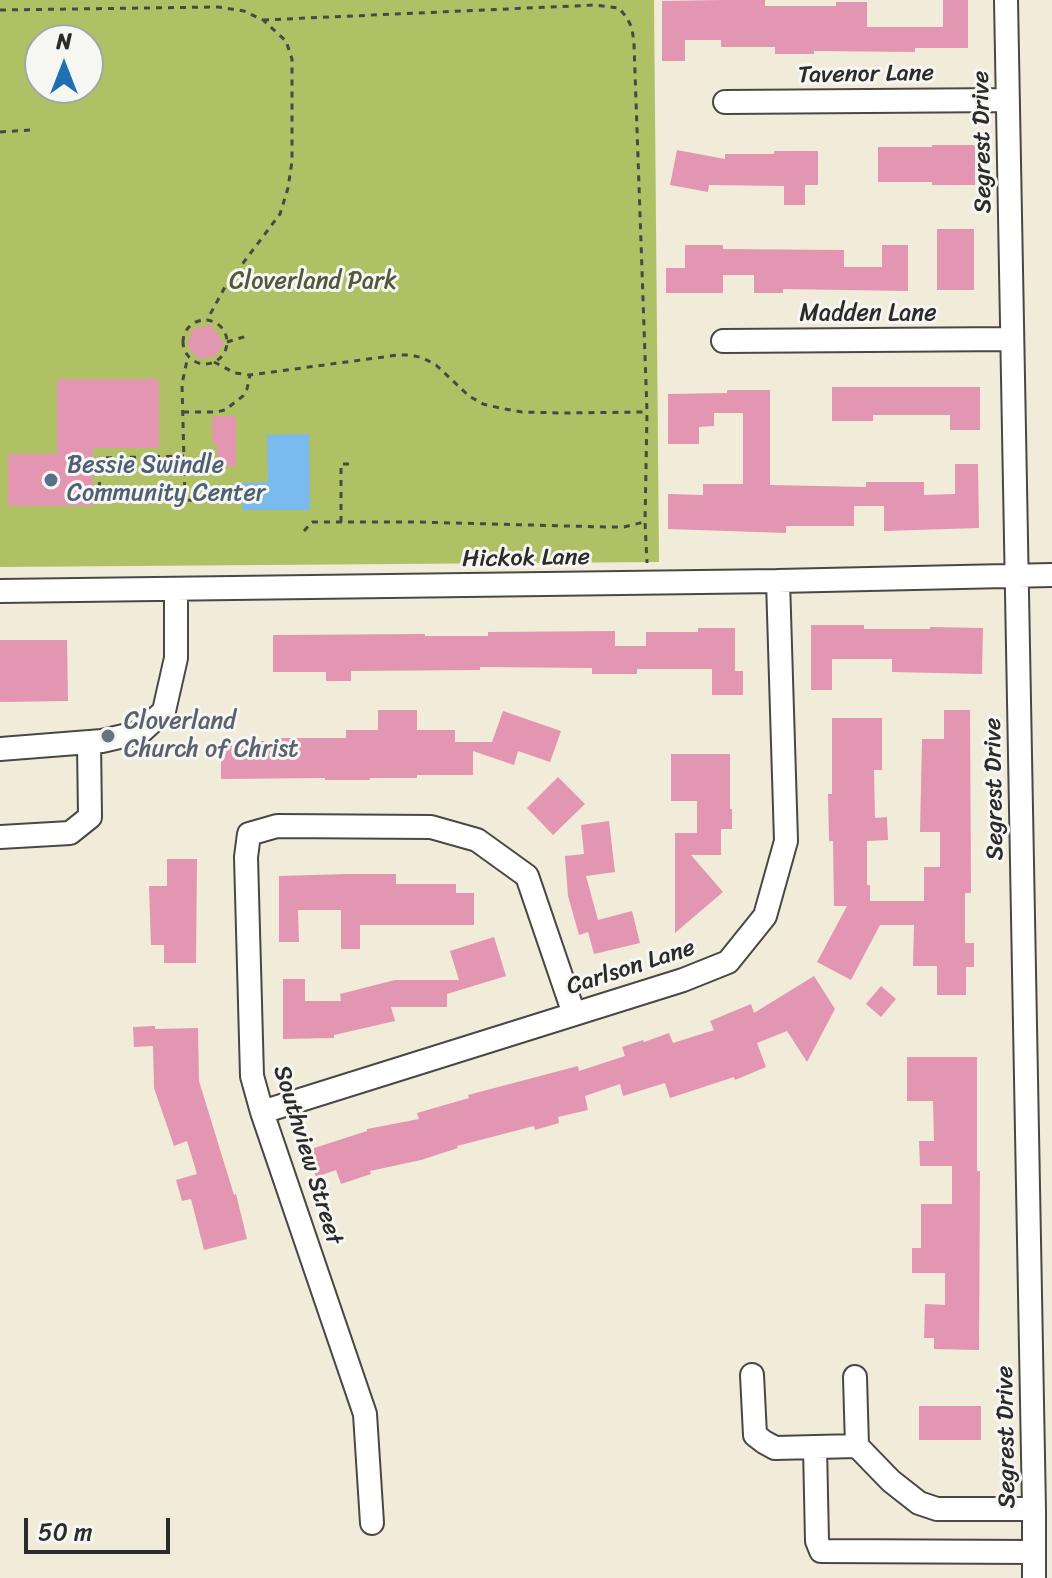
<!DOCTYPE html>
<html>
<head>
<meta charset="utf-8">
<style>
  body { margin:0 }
  #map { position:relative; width:1052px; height:1578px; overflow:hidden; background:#f1ebda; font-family:Sriracha,sans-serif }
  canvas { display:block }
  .north { position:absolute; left:24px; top:24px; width:80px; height:80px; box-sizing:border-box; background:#f6f6f2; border:2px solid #a5a5a2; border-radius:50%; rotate:0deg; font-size:22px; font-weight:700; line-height:32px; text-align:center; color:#2b2b2b }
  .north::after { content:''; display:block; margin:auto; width:28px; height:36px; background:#1f6fb2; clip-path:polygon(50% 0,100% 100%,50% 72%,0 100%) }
  .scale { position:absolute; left:24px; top:1518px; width:146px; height:36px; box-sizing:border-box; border:4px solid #2b2b2b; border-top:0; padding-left:10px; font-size:24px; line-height:28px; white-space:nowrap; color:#2b2b2b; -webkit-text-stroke:6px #f6f6f2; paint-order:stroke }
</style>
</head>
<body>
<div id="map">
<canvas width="1052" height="1578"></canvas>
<div class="north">N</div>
<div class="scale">50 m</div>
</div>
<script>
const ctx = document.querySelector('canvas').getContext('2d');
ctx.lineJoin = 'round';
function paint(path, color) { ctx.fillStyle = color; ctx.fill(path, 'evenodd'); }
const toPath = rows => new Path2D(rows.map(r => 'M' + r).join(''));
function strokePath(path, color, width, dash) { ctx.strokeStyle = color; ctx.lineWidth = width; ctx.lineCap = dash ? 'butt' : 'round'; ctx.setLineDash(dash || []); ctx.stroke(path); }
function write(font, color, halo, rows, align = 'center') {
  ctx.font = font + ' Sriracha,sans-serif'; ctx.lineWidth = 6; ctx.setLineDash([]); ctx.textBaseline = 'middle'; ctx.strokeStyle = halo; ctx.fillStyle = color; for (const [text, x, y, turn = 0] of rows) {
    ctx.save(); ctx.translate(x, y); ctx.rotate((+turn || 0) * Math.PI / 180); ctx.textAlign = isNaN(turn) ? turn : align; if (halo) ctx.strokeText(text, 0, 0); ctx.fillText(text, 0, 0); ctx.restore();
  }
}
const green = toPath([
  [0,0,654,0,659,562,0,567],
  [40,40,88,40,88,88,40,88]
]);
const water = toPath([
  [309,434,310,510,242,510,241,483,268,482,267,435]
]);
const building = toPath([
  [721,0,765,0,765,6,836,6,836,2,867,2,867,27,943,27,943,0,968,0,968,48,915,48,915,52,814,51,814,54,775,54,775,47,721,47,721,40,685,40,685,61,662,61,662,1],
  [932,145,975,145,975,185,932,185,932,182,878,182,878,147,932,147],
  [677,150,725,159,725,154,774,154,774,151,818,151,818,185,805,185,805,205,784,205,784,186,709,185,708,192,670,185],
  [937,229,974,229,974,290,937,290],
  [685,245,723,245,723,249,844,250,844,267,882,267,882,245,908,245,908,291,783,289,783,293,754,293,754,275,723,275,723,293,666,293,666,268,685,268],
  [211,325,224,344,215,356,199,359,187,345,193,329],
  [57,379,159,379,159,448,93,448,93,506,8,506,8,454,57,454],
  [832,387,980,387,980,430,950,430,950,415,873,415,873,421,832,421],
  [727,390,770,390,770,485,866,487,866,482,924,482,924,495,955,494,955,464,978,464,979,528,884,531,884,506,854,506,854,526,786,526,786,533,668,529,668,494,703,495,703,484,743,484,743,413,714,413,714,426,699,427,699,444,668,444,668,394,727,393],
  [212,416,236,416,236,466,217,467,217,444,213,444],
  [811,625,864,625,864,629,930,629,930,627,983,628,982,674,892,672,892,659,832,659,832,690,811,690],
  [698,628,735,628,735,671,743,671,743,695,712,695,712,669,637,669,637,674,592,674,592,668,480,667,480,670,351,671,351,681,326,681,326,672,273,672,273,635,425,634,425,636,488,636,488,632,615,631,615,646,646,646,646,632,698,632],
  [0,640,67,640,68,701,0,702],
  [378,710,417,710,417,730,455,730,455,742,492,742,503,711,561,731,550,762,518,751,514,765,473,751,473,775,417,775,417,778,370,778,370,780,325,780,325,778,221,779,221,741,274,741,274,738,346,738,346,730,378,730],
  [944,710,970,710,971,893,965,893,965,943,974,943,974,967,966,967,966,995,937,995,937,966,913,966,914,925,880,925,851,980,817,962,847,906,834,906,833,841,829,841,828,794,832,794,832,718,882,718,882,770,874,770,875,818,887,817,888,840,867,841,867,885,870,885,870,901,924,901,924,867,940,867,940,832,920,832,922,739,944,739],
  [671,754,730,754,730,809,732,809,732,829,721,829,721,855,691,855,723,892,675,933,675,833,697,833,697,801,671,801],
  [558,777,585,804,553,835,527,808],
  [609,821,615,872,586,876,598,920,632,911,640,943,594,954,588,932,579,935,568,896,565,856,584,854,581,825],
  [167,859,197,859,196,963,164,963,164,945,151,945,149,886,167,886],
  [347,874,396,874,396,884,456,884,456,893,474,893,474,925,360,925,360,949,341,949,341,910,298,910,299,942,279,942,279,876],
  [494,937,506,976,447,994,447,1007,391,1007,395,1021,334,1035,334,1038,283,1039,283,979,305,979,305,1001,341,1001,340,994,395,980,459,980,450,951],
  [814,976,835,1009,807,1062,787,1031,757,1043,766,1067,735,1080,734,1077,670,1098,665,1083,623,1096,620,1084,585,1096,588,1110,558,1117,559,1123,535,1130,534,1126,457,1146,458,1148,421,1160,370,1171,371,1174,341,1184,336,1170,316,1177,308,1150,367,1131,367,1129,419,1119,417,1113,469,1098,468,1095,578,1066,579,1071,625,1056,622,1047,643,1040,644,1042,669,1033,673,1043,714,1030,710,1021,751,1004,754,1013],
  [881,986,896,999,881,1017,866,1004],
  [155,1026,155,1029,198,1028,199,1081,234,1195,236,1194,247,1239,204,1250,191,1199,182,1201,176,1180,197,1174,187,1141,174,1146,154,1088,153,1046,134,1047,133,1027],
  [907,1057,977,1057,977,1171,980,1171,979,1350,934,1349,934,1338,924,1338,925,1304,945,1305,945,1273,912,1273,912,1248,921,1248,921,1204,952,1204,952,1166,920,1166,919,1141,934,1141,933,1101,907,1101],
  [919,1406,981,1406,981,1440,919,1440]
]);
const path = toPath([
  [0,10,218,7,244,11,263,20,286,41,292,59,292,161,288,188,280,214,225,287,207,320],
  [263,20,595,5,619,8,627,18,632,28,634,44,647,412,645,522,647,563],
  [0,132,31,130],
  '183 342a22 22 0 1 1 44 0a22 22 0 1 1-44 0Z',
  [227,342,247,336],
  [214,362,235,373,250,375,398,355,411,355,423,358,436,365,469,396,483,404,500,408,522,412,563,413,645,412],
  [183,412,216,412,225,410,243,396,247,389,250,375],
  [184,456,100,458,99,501,201,500],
  [185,500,182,384,188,356],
  [341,522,341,464,349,464],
  [304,531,312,522,416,522,606,527,624,527,644,522]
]);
const minor = toPath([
  [1006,0,1034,1509,1034,1578],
  [725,102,1008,100],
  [723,341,1012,339],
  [0,591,778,581,1052,575],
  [0,749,102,741,141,732,164,711,176,658,176,589],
  [0,837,70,833,90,817,89,742],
  [262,1112,683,980,728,962,765,916,786,841,778,581],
  [752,1375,755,1435,764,1442,775,1448,857,1446,891,1481,919,1503,937,1509,1034,1509],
  [855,1377,857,1446],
  [815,1447,817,1541,821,1551,1034,1552],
  [372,1523,365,1414,262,1112,252,1076,246,857,249,834,277,826,431,827,477,840,527,876,574,1014]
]);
const markers = [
  [51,480,8,"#5c6f8a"],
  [108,736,8,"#6b7280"]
];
const streetNames = [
  ["Tavenor Lane",866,75,-1],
  ["Segrest Drive",983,142,-91],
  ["Madden Lane",868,314],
  ["Hickok Lane",526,559,-1],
  ["Segrest Drive",995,789,-91],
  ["Carlson Lane",631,968,-18],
  ["Southview Street",307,1155,73],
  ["Segrest Drive",1007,1437,-91]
];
const parkNames = [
  ["Cloverland Park",313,282]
];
const serviceNames = [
  ["Bessie Swindle",67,466],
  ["Community Center",67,494]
];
const worshipNames = [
  ["Cloverland",124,722],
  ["Church of Christ",124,750]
];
paint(green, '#afc164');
paint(water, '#7bbaef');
paint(building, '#e396b1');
strokePath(minor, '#494845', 26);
strokePath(path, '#494845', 3, [6, 6]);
strokePath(minor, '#fff', 22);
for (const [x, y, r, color] of markers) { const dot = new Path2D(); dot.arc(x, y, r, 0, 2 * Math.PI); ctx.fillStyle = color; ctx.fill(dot); strokePath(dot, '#f6f6f2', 3); }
write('24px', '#2b2b2b', '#f6f6f2', streetNames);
write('24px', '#53583c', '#f6f6f2', parkNames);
write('24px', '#4e5e75', '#f6f6f2', serviceNames, 'left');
write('24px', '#5b616d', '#f6f6f2', worshipNames, 'left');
</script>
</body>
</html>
